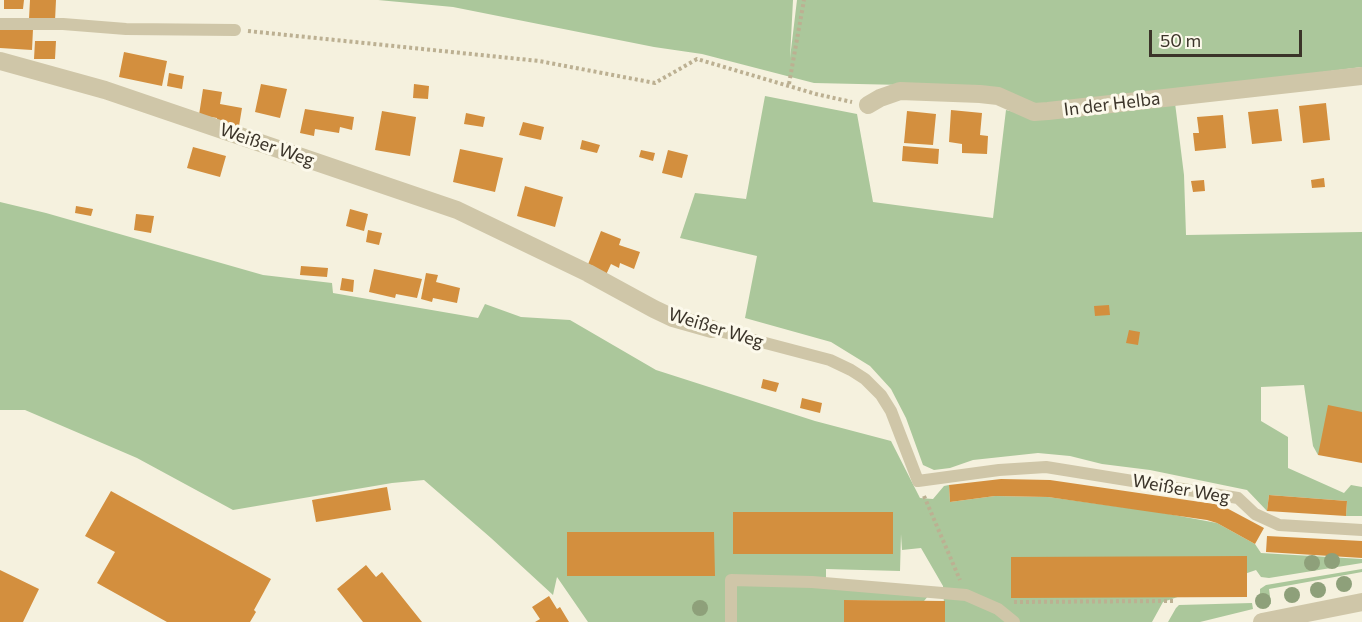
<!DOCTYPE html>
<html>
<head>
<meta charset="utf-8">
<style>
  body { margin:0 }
  #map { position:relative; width:1362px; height:622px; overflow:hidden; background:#f5f1de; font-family:Commissioner,sans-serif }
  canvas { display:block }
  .scale { position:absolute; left:1149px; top:30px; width:153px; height:27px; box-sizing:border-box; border:3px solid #3b3429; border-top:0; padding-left:8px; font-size:18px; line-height:21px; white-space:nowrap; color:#3b3429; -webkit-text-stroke:4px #fcf9eb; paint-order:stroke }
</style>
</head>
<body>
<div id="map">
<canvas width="1362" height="622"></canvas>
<div class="scale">50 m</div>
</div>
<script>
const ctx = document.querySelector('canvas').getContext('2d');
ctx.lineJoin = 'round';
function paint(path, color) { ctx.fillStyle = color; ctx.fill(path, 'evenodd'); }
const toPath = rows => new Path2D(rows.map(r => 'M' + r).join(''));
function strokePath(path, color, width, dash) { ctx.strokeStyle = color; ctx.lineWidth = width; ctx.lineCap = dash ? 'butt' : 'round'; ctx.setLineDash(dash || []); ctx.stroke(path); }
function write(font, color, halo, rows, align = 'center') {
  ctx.font = font + ' Commissioner,sans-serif'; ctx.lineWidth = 6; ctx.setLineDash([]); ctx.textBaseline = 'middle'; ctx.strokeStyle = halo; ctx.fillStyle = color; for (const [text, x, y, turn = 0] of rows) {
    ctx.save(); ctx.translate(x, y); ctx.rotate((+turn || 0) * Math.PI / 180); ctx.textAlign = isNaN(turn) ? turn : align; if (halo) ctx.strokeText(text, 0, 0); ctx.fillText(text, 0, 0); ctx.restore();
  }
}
const green = toPath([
  [378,0,793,0,790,58,797,0,1362,0,1362,67,1047,107,1032,105,992,87,814,83,702,54,654,47,453,7],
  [765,96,857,114,873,202,993,218,1006,110,1039,118,1175,103,1184,175,1186,235,1362,232,1362,412,1318,455,1313,446,1304,385,1261,387,1261,421,1288,437,1288,468,1344,493,1351,485,1362,487,1362,516,1346,516,1347,501,1269,495,1267,511,1247,490,1150,470,1102,464,1070,456,1038,453,973,460,950,468,934,470,923,465,906,418,891,389,870,366,831,342,745,318,757,256,680,238,695,193,746,199],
  [0,202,46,213,263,275,332,283,333,293,478,318,485,304,521,317,570,320,656,370,815,421,891,441,920,498,933,499,944,486,949,485,950,502,995,496,1048,497,1158,512,1217,523,1255,544,1261,553,1362,559,1362,563,1269,578,1261,577,1256,570,1163,602,1152,622,945,622,943,586,921,548,902,550,901,534,900,571,826,569,826,588,929,595,924,601,844,600,844,622,588,622,557,577,553,595,491,538,424,480,392,483,233,510,137,458,25,410,0,410],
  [1362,569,1362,572,1269,589,1271,604,1266,603,1260,596,1260,589,1266,585],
  [1252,603,1253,609,1200,622,1168,622,1176,608,1179,605]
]);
const building = toPath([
  [4,0,24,0,23,9,4,9],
  [30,0,56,0,55,21,29,19],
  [0,27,33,29,32,50,0,48],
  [35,41,56,41,55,59,34,59],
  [124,52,167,61,162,86,119,77],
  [169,73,184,76,182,89,167,86],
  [261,84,287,89,280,118,255,112],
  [414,84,429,86,428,99,413,98],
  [203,89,222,92,220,104,242,108,239,126,217,122,217,118,199,115],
  [1326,103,1330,140,1303,143,1299,106],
  [305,109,354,117,352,130,340,127,339,133,315,129,314,136,300,133],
  [1278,109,1282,141,1252,144,1248,112],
  [951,110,982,113,980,135,988,136,987,154,962,153,962,144,949,142],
  [382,111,416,117,410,156,375,150],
  [907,111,936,114,933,145,904,143],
  [466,113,485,117,483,127,464,124],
  [1223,115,1226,148,1195,151,1193,133,1199,133,1197,117],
  [523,122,544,127,541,140,519,135],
  [582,140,600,145,597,153,580,149],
  [903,146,939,149,938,164,902,161],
  [193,147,226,156,220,177,187,168],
  [460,149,503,158,495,192,453,182],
  [641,150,655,153,653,161,639,157],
  [668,150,688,155,682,178,662,173],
  [1324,178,1325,187,1312,188,1311,180],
  [1204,180,1205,191,1193,192,1191,181],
  [525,186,563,197,555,227,517,216],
  [76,206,93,209,91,216,75,213],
  [350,209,368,214,364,231,346,226],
  [136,214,154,216,151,233,134,230],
  [368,230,382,233,379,245,366,242],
  [601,231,621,239,619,245,640,252,634,269,620,263,619,268,611,264,605,277,587,267],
  [301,266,328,268,327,277,300,275],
  [374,269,422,279,417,298,396,294,395,298,369,292],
  [426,273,438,275,436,282,460,288,457,303,433,298,432,302,421,299],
  [342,278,354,280,353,292,340,290],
  [1109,305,1110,315,1095,316,1094,306],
  [1129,330,1140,332,1138,345,1126,343],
  [763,379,779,383,776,392,761,388],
  [802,398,822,403,820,413,800,408],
  [1328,405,1362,412,1362,463,1318,455],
  [1001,479,1050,480,1221,505,1264,528,1255,544,1217,523,1207,520,1048,497,995,496,950,502,949,485],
  [387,487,391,510,316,522,312,500],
  [111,491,271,579,254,610,256,612,250,622,167,622,97,583,115,552,85,536],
  [1269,495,1347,501,1346,516,1267,511],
  [733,512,893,512,893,554,733,554],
  [567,532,714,532,715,576,567,576],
  [1267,536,1362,541,1362,558,1266,552],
  [1247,556,1247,597,1011,598,1011,557],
  [366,565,376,577,382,572,422,622,363,622,337,589],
  [0,570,39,589,23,622,0,622],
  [549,596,557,609,560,607,569,622,535,622,540,619,532,607],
  [844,600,945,601,945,622,844,622]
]);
const path = toPath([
  [248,31,539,61,655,83,697,59,816,94,852,102],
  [789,84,804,0],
  [924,496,960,580],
  [1014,602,1173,601]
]);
const lane = toPath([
  [0,24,63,24,126,29,235,30],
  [712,329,830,360,851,370,865,379,881,395,891,411,918,481,999,470,1046,467,1238,498,1255,514,1279,525,1362,530],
  [731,622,731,580,812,582,966,595,998,609,1014,622]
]);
const street = toPath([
  [0,61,105,90,457,210,588,273,654,309,673,318,712,329],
  [868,105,880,98,900,91,980,94,998,96,1034,112,1048,111,1362,76],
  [1262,622,1362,602]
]);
const trees = [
  [1332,561],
  [1312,563],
  [1344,584],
  [1318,590],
  [1292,595],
  [1263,601],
  [700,608]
];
const streetNames = [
  ["In der Helba",1112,104,-7],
  ["Weißer Weg",267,145,19],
  ["Weißer Weg",716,328,17],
  ["Weißer Weg",1181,489,10]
];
paint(green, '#abc79b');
paint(building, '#d38f3e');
strokePath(path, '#bcb092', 4, [3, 3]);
strokePath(lane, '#cfc6a8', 12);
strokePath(street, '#cfc6a8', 18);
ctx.fillStyle = '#8ea07a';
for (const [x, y] of trees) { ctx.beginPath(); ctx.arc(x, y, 8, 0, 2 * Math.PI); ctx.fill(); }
write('18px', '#3b3429', '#fcf9eb', streetNames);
</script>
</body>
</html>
